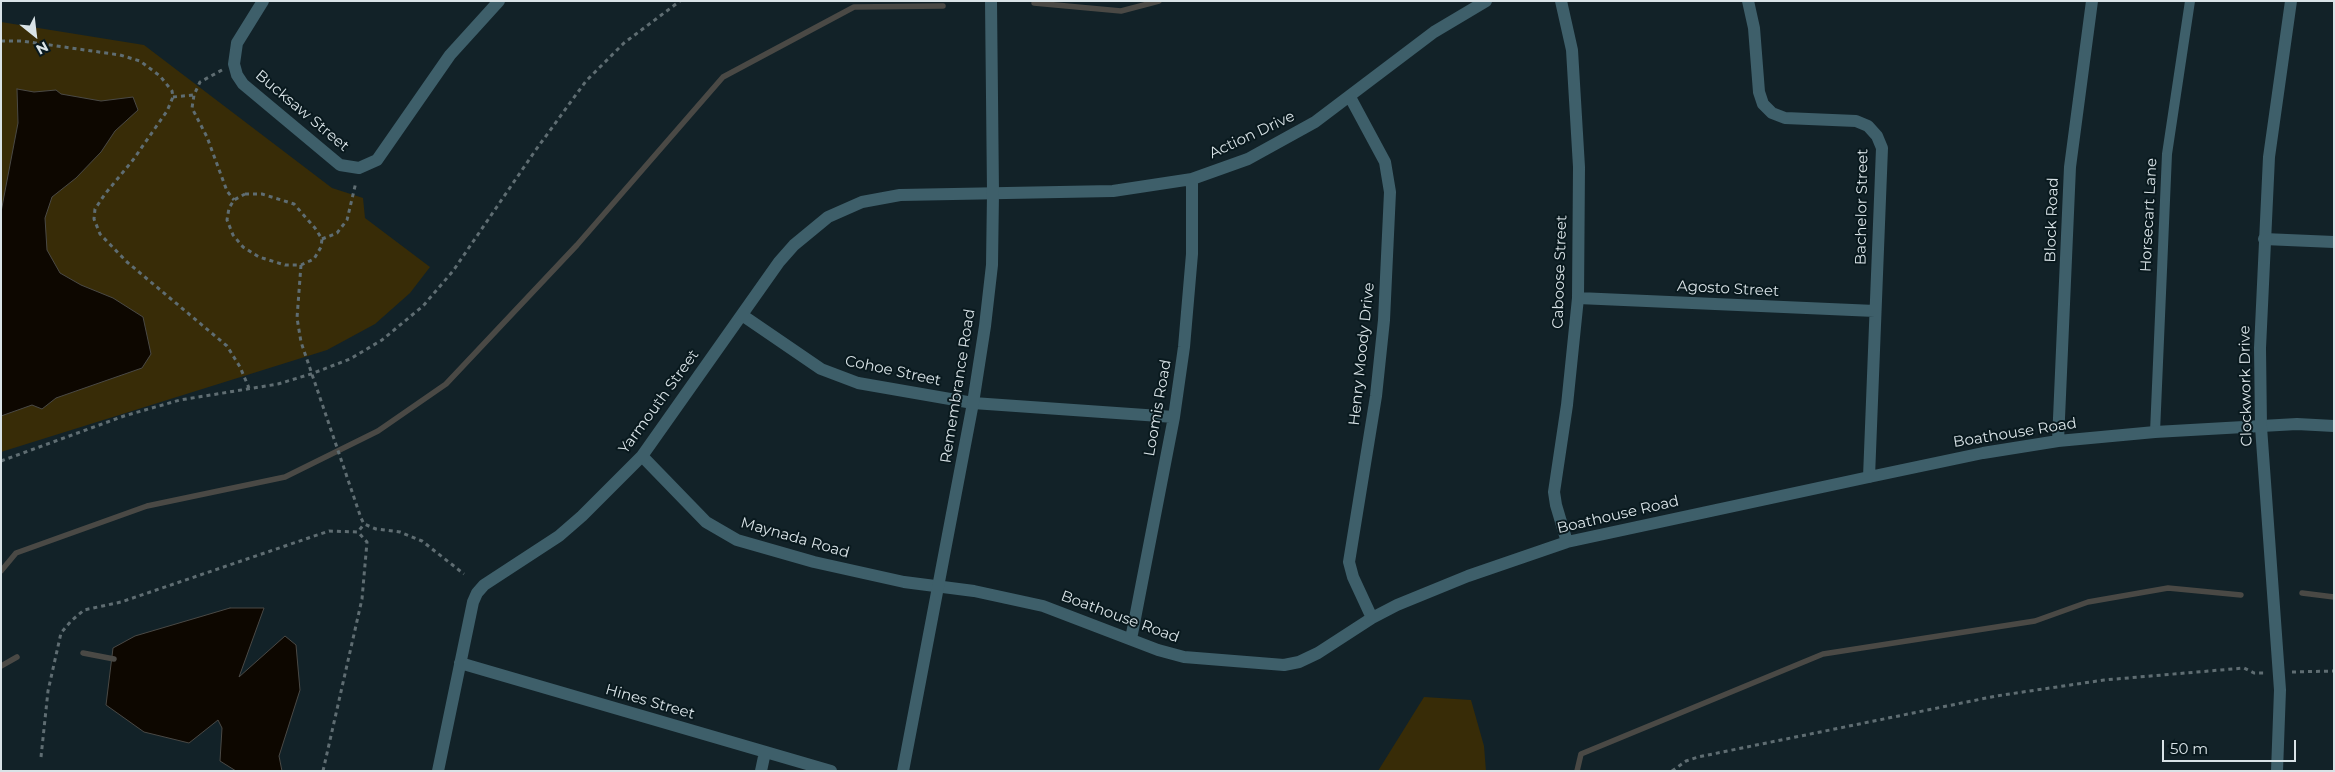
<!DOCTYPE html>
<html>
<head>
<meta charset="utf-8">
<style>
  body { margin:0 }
  #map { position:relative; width:2335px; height:772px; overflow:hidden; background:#122228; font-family:Montserrat,sans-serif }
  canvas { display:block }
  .frame { position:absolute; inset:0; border:2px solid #d9e3e7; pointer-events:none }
  .north { position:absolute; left:10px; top:10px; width:50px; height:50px; -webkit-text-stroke:4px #09191e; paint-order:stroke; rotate:151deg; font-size:14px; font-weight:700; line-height:20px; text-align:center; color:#d9e3e7 }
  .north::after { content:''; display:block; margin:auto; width:18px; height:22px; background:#d9e3e7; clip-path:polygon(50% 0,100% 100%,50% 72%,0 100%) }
  .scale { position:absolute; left:2162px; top:740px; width:134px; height:22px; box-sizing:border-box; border:2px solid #d9e3e7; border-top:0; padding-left:6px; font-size:15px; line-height:18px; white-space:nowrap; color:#d9e3e7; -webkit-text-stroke:4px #09191e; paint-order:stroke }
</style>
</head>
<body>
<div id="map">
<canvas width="2335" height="772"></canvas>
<div class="frame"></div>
<div class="north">N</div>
<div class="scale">50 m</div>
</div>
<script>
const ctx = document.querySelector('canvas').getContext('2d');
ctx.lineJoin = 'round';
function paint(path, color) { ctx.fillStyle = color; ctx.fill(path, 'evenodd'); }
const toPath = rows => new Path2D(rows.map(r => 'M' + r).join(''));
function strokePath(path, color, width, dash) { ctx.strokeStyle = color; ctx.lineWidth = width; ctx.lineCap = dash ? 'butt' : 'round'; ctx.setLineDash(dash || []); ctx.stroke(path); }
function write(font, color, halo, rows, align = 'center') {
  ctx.font = font + ' Montserrat,sans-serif'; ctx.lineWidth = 4; ctx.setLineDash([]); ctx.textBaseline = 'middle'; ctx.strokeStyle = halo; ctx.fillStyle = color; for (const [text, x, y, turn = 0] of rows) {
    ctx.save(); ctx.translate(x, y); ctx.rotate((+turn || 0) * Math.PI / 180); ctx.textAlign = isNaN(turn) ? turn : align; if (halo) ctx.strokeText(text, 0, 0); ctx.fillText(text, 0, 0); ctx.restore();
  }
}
const green = toPath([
  [1,22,144,45,332,188,363,198,365,218,430,267,410,293,375,324,327,350,1,452],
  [1424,697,1471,700,1484,746,1486,771,1378,771]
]);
const water = toPath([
  [17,89,34,92,56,90,61,94,101,101,133,97,138,110,115,131,101,152,76,178,52,197,45,218,47,250,60,273,81,285,113,298,143,317,151,354,142,368,56,398,42,409,32,405,1,416,1,212,18,123,17,89],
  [230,608,264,608,239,677,285,636,296,645,300,690,279,756,282,771,236,771,220,761,222,728,218,720,189,743,144,732,106,705,113,648,135,636,230,608]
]);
const stream = toPath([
  [1034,3,1121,11,1159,1],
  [1,571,16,553,147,506,285,477,378,431,446,384,577,245,723,77,854,7,943,6],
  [2302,593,2334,597],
  [83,653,114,659],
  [1,666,17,657],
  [1577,771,1581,754,1823,654,2035,621,2088,602,2168,588,2241,595]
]);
const path = toPath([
  [1,41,22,41,120,55,140,61,160,76,172,91,173,97,167,111,133,160,105,194,95,209,94,219,100,234,127,262,227,346,240,367,249,388],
  [222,70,200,82,194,95,192,108,207,137,227,191,234,200],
  [173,97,194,95],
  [245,194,262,194,294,204,315,228,322,239,321,247,314,259,301,265,285,265,259,257,243,247,233,235,227,220,229,208,234,200,245,194],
  [322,239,337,233,347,220,356,182],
  [301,265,297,318,301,342,361,518,364,524,376,529,400,532,422,541,464,574],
  [1,461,124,416,180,400,278,384,311,374,350,359,382,340,423,306,453,271,535,151,586,81,624,43,680,1],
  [2292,672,2334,671],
  [41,757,48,691,61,633,71,621,84,610,121,602,329,531,358,532,364,524],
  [323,771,362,599,367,542,358,532],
  [1672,771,1686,761,1698,757,1996,696,2104,680,2244,668,2254,673,2266,673]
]);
const service = toPath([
  [2155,432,2167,154,2190,1]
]);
const minor = toPath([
  [263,1,237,43,234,64,237,75,243,84,340,165,359,168,377,160,450,55,499,1],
  [1561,1,1572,50,1579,167,1578,298,1567,405,1554,492,1556,505,1567,542],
  [1748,1,1754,28,1759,92,1763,104,1772,113,1785,118,1856,121,1868,126,1877,136,1882,148,1869,477],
  [1350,97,1385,162,1390,192,1384,320,1376,396,1349,562,1353,577,1372,618],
  [2264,239,2334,242],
  [1578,298,1875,311],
  [742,315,821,369,858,383,973,403,1174,417],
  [2058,441,2070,167,2092,1],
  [642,456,706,522,737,540,814,562,904,582,974,591,1043,606,1158,650,1184,657,1284,665,1299,662,1318,653,1372,618,1397,605,1468,576,1567,542,1869,477,1983,453,2058,441,2155,432,2297,424,2334,426],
  [1131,639,1174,417,1184,347,1192,254,1192,179],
  [460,663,831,771],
  [438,771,473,602,477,593,484,585,559,536,582,516,642,456,779,262,794,245,828,217,862,202,900,195,1113,191,1192,179,1248,159,1315,122,1434,32,1486,1],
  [761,771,765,752]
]);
const tertiary = toPath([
  [903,771,973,403,985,326,992,265,993,193,991,1],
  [2277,771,2280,690,2261,427,2260,348,2269,157,2291,1]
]);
const streetNames = [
  ["Bucksaw Street",302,111,40],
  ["Action Drive",1252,135,-25],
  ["Bachelor Street",1862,207,-89],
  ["Horsecart Lane",2149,215,-87],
  ["Block Road",2052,220,-88],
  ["Caboose Street",1560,272,-88],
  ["Agosto Street",1728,289,3],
  ["Henry Moody Drive",1362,354,-84],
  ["Cohoe Street",893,371,12],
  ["Remembrance Road",958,386,-81],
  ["Clockwork Drive",2246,386,-91],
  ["Yarmouth Street",659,402,-54],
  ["Loomis Road",1158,408,-80],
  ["Boathouse Road",2015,433,-9],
  ["Boathouse Road",1618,515,-13],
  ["Maynada Road",795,538,16],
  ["Boathouse Road",1120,617,20],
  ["Hines Street",650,702,16]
];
paint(green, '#382c07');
paint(water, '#0d0700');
strokePath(water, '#4a4945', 1);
strokePath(stream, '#4a4945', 5.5);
strokePath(path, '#5f6d72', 3, [4, 4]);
strokePath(service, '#3e5f6a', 10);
strokePath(minor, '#3e5f6a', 12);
strokePath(tertiary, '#3e5f6a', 12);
write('15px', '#d9e3e7', '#09191e', streetNames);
</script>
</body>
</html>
